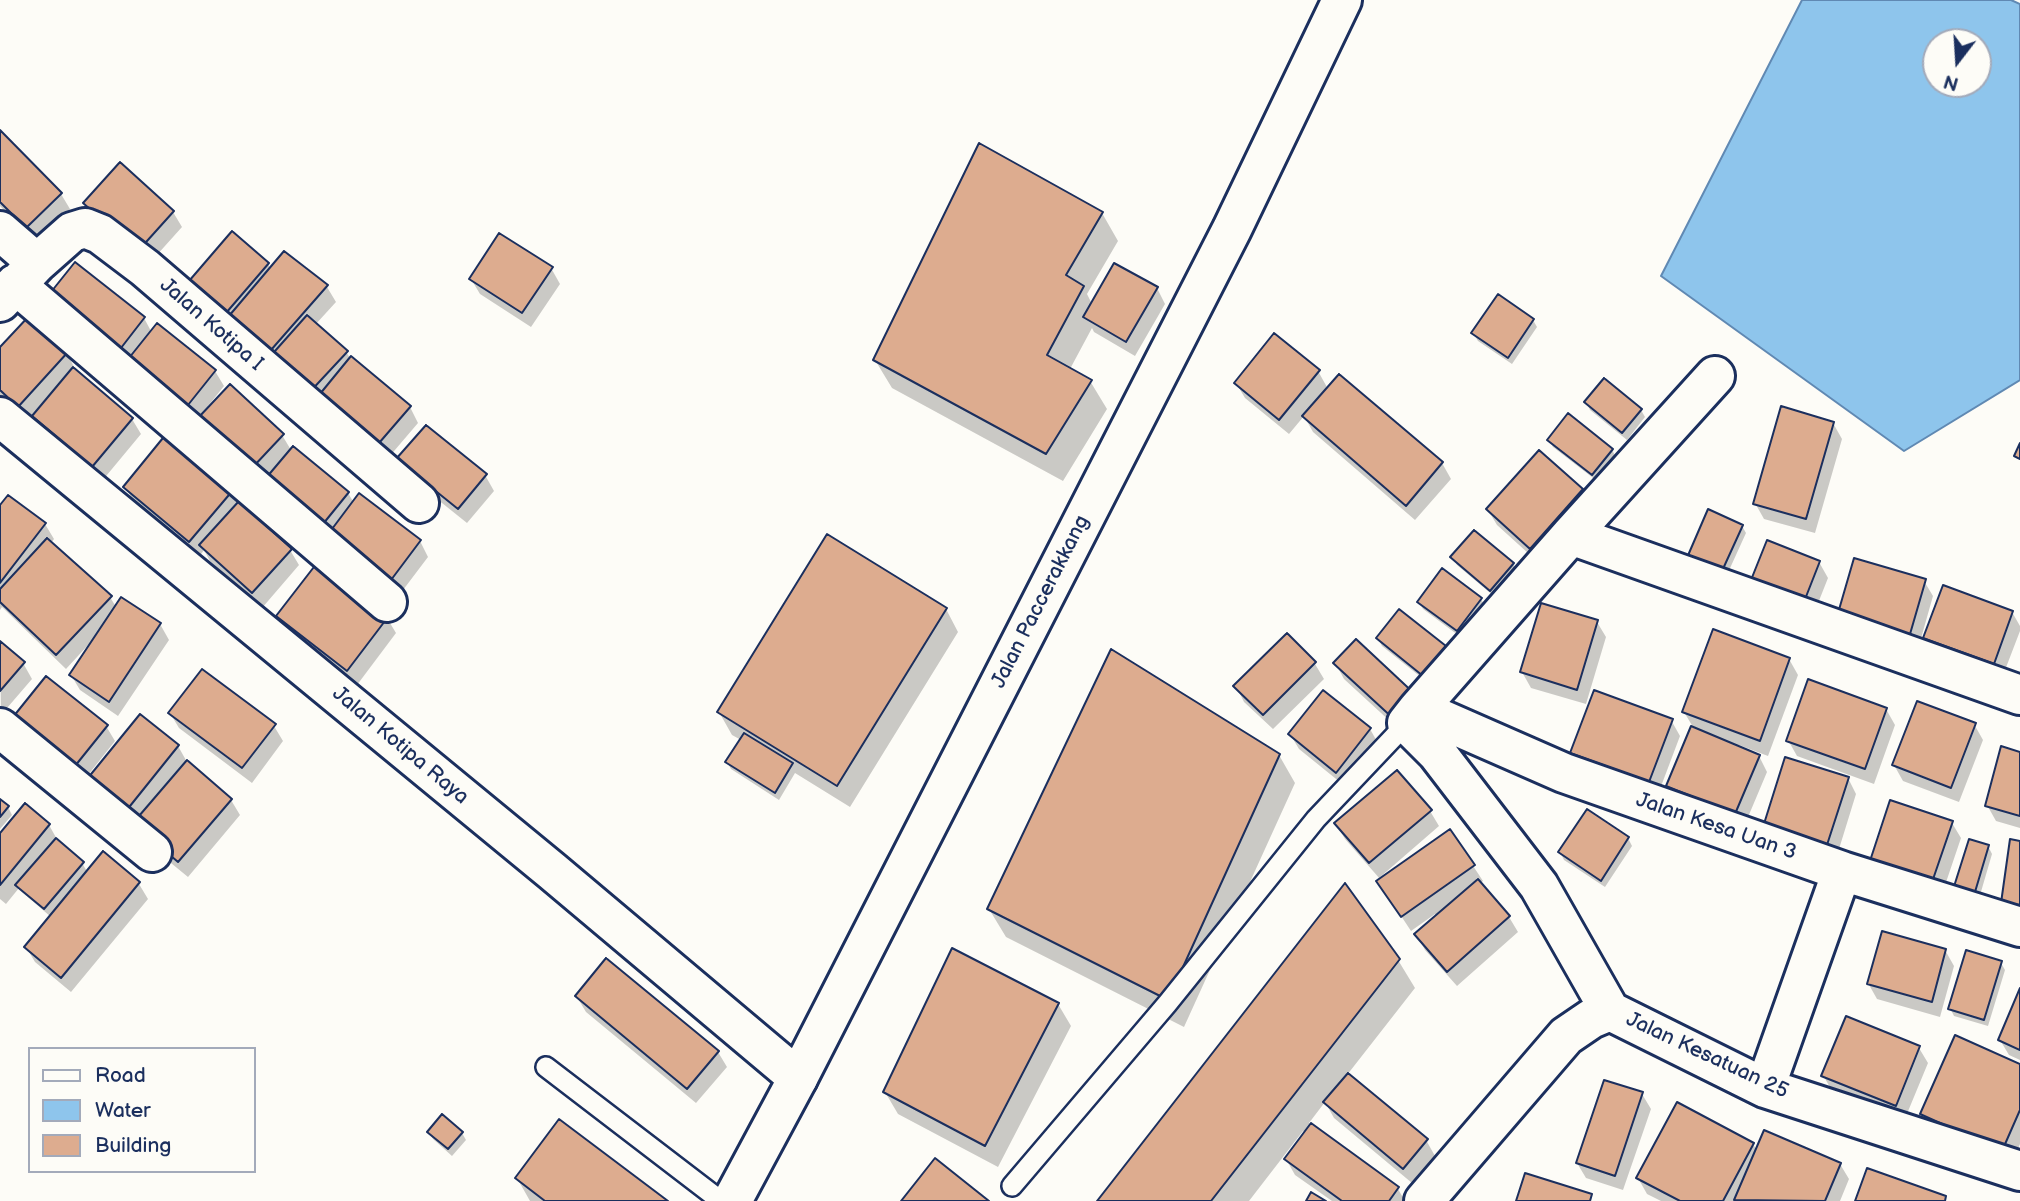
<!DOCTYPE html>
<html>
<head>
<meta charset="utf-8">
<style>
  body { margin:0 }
  #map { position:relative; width:2020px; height:1201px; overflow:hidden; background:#fdfcf7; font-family:"Balsamiq Sans",sans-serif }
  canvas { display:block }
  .legend { position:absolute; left:28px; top:1047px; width:228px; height:126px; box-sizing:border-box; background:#fdfcf7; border:2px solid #a3aaba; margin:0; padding:9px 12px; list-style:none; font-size:21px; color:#1b2f5e }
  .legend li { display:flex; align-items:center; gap:14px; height:35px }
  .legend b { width:35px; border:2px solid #a3aaba }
  .north { position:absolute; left:1922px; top:28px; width:70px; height:70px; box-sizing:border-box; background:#fdfcf7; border:2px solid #a3aaba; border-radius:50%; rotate:197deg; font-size:19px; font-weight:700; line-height:28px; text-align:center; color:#1b2f5e }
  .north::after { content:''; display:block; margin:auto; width:24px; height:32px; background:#1b2f5e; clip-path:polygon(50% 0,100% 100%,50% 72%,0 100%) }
</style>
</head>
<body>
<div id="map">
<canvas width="2020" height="1201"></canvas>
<ul class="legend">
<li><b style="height:9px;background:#fdfcf7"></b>Road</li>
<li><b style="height:19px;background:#8ec5ec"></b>Water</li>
<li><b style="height:19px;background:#ddac8f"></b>Building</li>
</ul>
<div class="north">N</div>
</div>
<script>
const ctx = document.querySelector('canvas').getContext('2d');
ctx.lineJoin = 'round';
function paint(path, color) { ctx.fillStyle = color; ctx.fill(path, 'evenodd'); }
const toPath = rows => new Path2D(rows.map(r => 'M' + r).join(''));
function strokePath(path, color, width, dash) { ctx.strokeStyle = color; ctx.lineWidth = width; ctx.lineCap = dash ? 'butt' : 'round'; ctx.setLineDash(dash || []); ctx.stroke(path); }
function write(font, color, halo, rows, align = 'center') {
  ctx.font = font + ' "Balsamiq Sans",sans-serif'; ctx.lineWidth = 5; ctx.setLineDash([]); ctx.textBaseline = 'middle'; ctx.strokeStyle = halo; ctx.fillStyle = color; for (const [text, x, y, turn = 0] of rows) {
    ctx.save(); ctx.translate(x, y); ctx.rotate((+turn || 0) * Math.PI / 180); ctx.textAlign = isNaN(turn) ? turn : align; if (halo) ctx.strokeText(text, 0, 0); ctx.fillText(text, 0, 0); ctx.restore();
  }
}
const water = toPath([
  [1802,0,2011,0,2020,4,2020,380,1904,451,1661,276,1802,0],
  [1936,42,1978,42,1978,84,1936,84,1936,42]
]);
const shadow = toPath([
  [0,133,61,194,70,209,36,243,0,206],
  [86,203,173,212,182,227,147,266,94,219],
  [1102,213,1118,241,1087,294,1092,304,1157,288,1165,304,1135,356,1094,332,1092,328,1070,369,1090,381,1107,409,1063,481,892,388,875,360],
  [232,234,268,264,271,269,284,254,327,287,336,302,315,325,346,352,351,359,410,407,418,423,383,464,194,304],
  [551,268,560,284,531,327,480,294,471,279],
  [54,318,144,318,152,333,215,371,224,386,208,406,210,408,282,435,291,450,293,448,348,493,354,503,420,541,428,557,400,594],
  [1533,320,1537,327,1512,364,1478,341,1473,333],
  [0,350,67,353,75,369,74,370,132,419,141,434,102,481,43,432,33,415,28,421,0,395],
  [1318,371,1328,389,1442,463,1451,479,1415,520,1313,432,1304,416,1289,434,1245,398,1236,383],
  [1586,402,1641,410,1645,417,1627,440,1590,410],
  [1833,423,1842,439,1815,533,1764,519,1755,503],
  [1549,440,1612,450,1616,457,1597,481,1553,447],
  [1539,453,1582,491,1591,506,1539,563,1497,525,1488,510],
  [407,475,485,475,494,491,467,523],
  [125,487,233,490,241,505,290,550,299,565,262,608,210,561,204,550,199,557,134,502],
  [0,505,45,524,54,539,51,543,110,597,116,607,160,624,169,640,118,716,80,690,71,675,91,646,89,644,66,669,2,607,0,610],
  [1742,526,1746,533,1721,588,1685,567],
  [1452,557,1513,564,1517,571,1495,597,1457,565],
  [1819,562,1828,578,1809,626,1758,606],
  [1924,581,1933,596,1916,656,1837,620],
  [1481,599,1485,606,1462,638,1423,609,1419,602],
  [946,609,958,632,850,807,795,773,779,800,731,769,727,762,741,740,732,735,719,712],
  [1400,611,1445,647,1449,655,1427,682,1382,646,1378,639],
  [2012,612,2020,626,2020,631,2002,678,1934,653,1925,638],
  [278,616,387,618,396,633,357,685,287,632],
  [1597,622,1606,637,1586,704,1531,688,1522,672],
  [1287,635,1315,664,1324,679,1273,729,1244,702,1236,686],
  [1356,642,1405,735,1344,679,1336,664],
  [0,643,23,663,32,679,1,715],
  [1789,659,1798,675,1768,756,1739,745,1738,748,1759,756,1767,772,1743,829,1677,801,1668,786,1693,727,1684,712],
  [1324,693,1370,729,1379,745,1346,787,1299,749,1290,734],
  [1886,709,1895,725,1874,784,1797,756,1788,740],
  [170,713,274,726,283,741,252,783,179,728],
  [1671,720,1680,736,1657,797,1581,768,1572,753],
  [1974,724,1983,740,1959,802,1903,781,1894,765],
  [106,726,115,741,80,785,20,738],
  [178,746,187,762,231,800,240,815,188,877,94,800],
  [2020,753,2020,828,1996,821,1987,805],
  [1279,755,1295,783,1184,1027,1006,937,989,909],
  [1848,778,1856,794,1835,862,1774,843],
  [0,801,8,807,12,815,0,829],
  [1430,811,1439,826,1379,878,1380,879,1345,839,1336,824],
  [1588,811,1628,838,1632,846,1605,887,1564,860,1560,852],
  [1952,823,1961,838,1939,903,1879,882],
  [49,825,58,841,82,863,88,873,103,854,139,884,148,899,71,992,35,962,26,947,51,917,22,892,19,888,6,904,0,899,0,835],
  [1450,831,1483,881,1480,883,1509,917,1518,932,1457,986,1425,950,1416,934,1437,916,1435,914,1411,931,1378,881],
  [1988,846,1992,854,1976,909,1957,903],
  [1945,950,1954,966,1940,1017,1877,999,1868,983],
  [1398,960,1415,988,1347,1075,1426,1140,1435,1156,1412,1183,1334,1118,1325,1102,1309,1123,1398,1189,1405,1201,1332,1201,1295,1175,1286,1159,1306,1133,1303,1131,1249,1201,1099,1201],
  [2001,963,2005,970,1988,1026,1954,1016,1950,1008],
  [2020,992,2020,1060,2009,1055,2000,1040],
  [577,997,718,1052,727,1067,696,1103,586,1012],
  [1058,1004,1071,1026,998,1167,898,1114,885,1092],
  [1919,1048,1928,1063,1904,1121,1832,1091,1823,1075],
  [2020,1065,2020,1144,2011,1165,1931,1130,1922,1114],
  [1642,1094,1651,1109,1623,1190,1586,1178,1577,1163],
  [429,1132,462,1133,466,1140,452,1156,433,1139],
  [1753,1144,1757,1151,1840,1164,1849,1179,1840,1201,1661,1201,1647,1194,1638,1178],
  [517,1178,665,1201,530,1201]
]);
const building = toPath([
  [0,130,62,193,26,228,0,202,0,130],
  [979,143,1103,212,1066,275,1084,286,1047,355,1092,380,1046,454,873,360,979,143],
  [120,162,174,211,138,251,83,203,120,162],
  [232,231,269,263,220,320,183,288,232,231],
  [499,233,553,267,522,313,469,279,499,233],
  [284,251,328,285,264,358,223,323,284,251],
  [75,262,145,317,114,357,43,302,75,262],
  [1114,263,1158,287,1126,342,1083,317,1114,263],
  [1498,294,1534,319,1508,358,1471,333,1498,294],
  [307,315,348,351,307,395,267,360,307,315],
  [29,316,68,352,18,407,0,390,0,347,29,316],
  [157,323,216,370,184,410,125,363,157,323],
  [1274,333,1320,370,1279,420,1234,383,1274,333],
  [351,356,411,406,373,450,315,400,351,356],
  [73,367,133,418,92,467,32,416,73,367],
  [1339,374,1443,462,1406,506,1302,416,1339,374],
  [1604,378,1642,409,1622,433,1584,402,1604,378],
  [230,384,284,434,252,468,198,418,230,384],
  [1781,406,1834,422,1806,519,1753,504,1781,406],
  [1568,413,1613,449,1592,475,1547,440,1568,413],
  [426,425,487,474,458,509,396,459,426,425],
  [167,433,234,489,189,542,123,487,167,433],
  [2020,443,2020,459,2014,456,2020,443],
  [293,446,349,492,323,524,266,478,293,446],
  [1539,450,1583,489,1530,549,1486,509,1539,450],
  [359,493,421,540,391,580,329,533,359,493],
  [8,495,46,523,0,583,0,505,8,495],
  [239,501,292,549,252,593,199,545,239,501],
  [1708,509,1743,525,1717,582,1683,567,1708,509],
  [1474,530,1514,563,1490,591,1450,557,1474,530],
  [827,534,947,608,837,786,717,712,827,534],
  [47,538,112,596,56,655,0,602,0,589,47,538],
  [1767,540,1820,561,1800,612,1747,590,1767,540],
  [1854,558,1926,579,1908,641,1836,620,1854,558],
  [317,563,388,617,347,671,276,616,317,563],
  [1442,568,1482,598,1457,631,1417,602,1442,568],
  [1943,585,2013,611,1994,664,1923,638,1943,585],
  [121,597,161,623,109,702,69,675,121,597],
  [1541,603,1598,620,1577,690,1520,672,1541,603],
  [1399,609,1446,646,1423,676,1376,638,1399,609],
  [1713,629,1790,658,1760,741,1682,712,1713,629],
  [1287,633,1316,662,1263,715,1233,686,1287,633],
  [1356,639,1418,697,1396,721,1333,663,1356,639],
  [0,641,25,662,0,691,0,641],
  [1111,649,1280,754,1168,1000,987,909,1111,649],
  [202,669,276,724,242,768,168,713,202,669],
  [46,676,108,725,71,771,9,722,46,676],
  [1808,679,1887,708,1865,769,1786,741,1808,679],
  [1323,690,1371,728,1336,773,1288,734,1323,690],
  [1594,690,1673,719,1649,782,1570,753,1594,690],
  [1917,701,1976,723,1951,788,1892,765,1917,701],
  [140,714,179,745,122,816,83,784,140,714],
  [1691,726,1760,755,1735,814,1666,786,1691,726],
  [744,733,793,763,775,793,725,762,744,733],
  [2001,746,2020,752,2020,816,1985,806,2001,746],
  [1785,757,1849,777,1826,848,1763,827,1785,757],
  [187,760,232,799,178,862,133,823,187,760],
  [1397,770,1432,810,1369,863,1334,823,1397,770],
  [0,799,9,806,0,817,0,799],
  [1890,800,1953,821,1930,888,1868,867,1890,800],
  [25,803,50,824,0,885,0,833,25,803],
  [1587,809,1629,837,1601,881,1558,852,1587,809],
  [1450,829,1475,865,1401,917,1376,881,1450,829],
  [56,838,84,862,44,909,15,885,56,838],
  [1969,839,1989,845,1972,902,1951,896,1969,839],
  [2010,839,2020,841,2020,905,2001,903,2010,839],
  [103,851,140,882,61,978,24,947,103,851],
  [1478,879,1510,916,1447,972,1414,934,1478,879],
  [1345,883,1400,959,1211,1201,1097,1201,1345,883],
  [1882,931,1946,949,1932,1002,1867,984,1882,931],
  [952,948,1059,1003,985,1146,883,1092,952,948],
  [1966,950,2002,961,1984,1020,1948,1009,1966,950],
  [606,958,719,1051,687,1089,575,996,606,958],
  [2020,988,2020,1050,1998,1040,2020,988],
  [1846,1016,1920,1046,1896,1106,1821,1076,1846,1016],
  [1955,1035,2020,1064,2020,1110,2002,1151,1920,1114,1955,1035],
  [1348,1073,1428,1139,1403,1169,1323,1102,1348,1073],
  [1604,1080,1643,1092,1615,1176,1576,1163,1604,1080],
  [1677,1102,1754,1143,1723,1201,1680,1201,1636,1178,1677,1102],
  [442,1114,463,1132,448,1149,427,1132,442,1114],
  [559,1119,668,1201,545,1201,515,1178,559,1119],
  [1311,1123,1399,1187,1389,1201,1342,1201,1284,1159,1311,1123],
  [1764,1130,1841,1163,1825,1201,1734,1200,1764,1130],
  [935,1158,989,1201,901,1201,935,1158],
  [1867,1168,1946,1196,1945,1201,1855,1201,1867,1168],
  [1525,1173,1592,1194,1590,1201,1516,1201,1525,1173],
  [1311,1192,1326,1201,1306,1201,1311,1192]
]);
const lane = toPath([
  [546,1067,721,1201],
  [1012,1186,1167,1004,1316,819,1407,723]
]);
const street = toPath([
  [0,231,37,263],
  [15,284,387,602],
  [0,302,37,263,72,232,85,228,100,234,145,268,419,503],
  [0,417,552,871,798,1078],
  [1571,535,2020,695],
  [1418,709,1564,773,1842,871,2020,927],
  [0,728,152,852],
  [1610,1011,1539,886,1437,753,1407,723,1418,709,1571,535,1715,376],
  [1765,1088,1842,871],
  [1424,1201,1566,1036,1591,1019,1610,1011,1765,1088,2020,1171]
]);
const secondary = toPath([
  [732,1201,798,1078,1232,229,1342,0]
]);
const streetNames = [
  ["Jalan Kotipa I",211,325,41],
  ["Jalan Paccerakkang",1041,602,-63],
  ["Jalan Kotipa Raya",400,746,40],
  ["Jalan Kesa Uan 3",1716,827,19],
  ["Jalan Kesatuan 25",1707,1056,25]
];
paint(water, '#8ec5ec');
strokePath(water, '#6089b3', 2);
paint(shadow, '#0003');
paint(building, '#ddac8f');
strokePath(building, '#1b2f5e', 2);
strokePath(lane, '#1b2f5e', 24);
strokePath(street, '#1b2f5e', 44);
strokePath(secondary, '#1b2f5e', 44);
strokePath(lane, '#fdfcf7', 19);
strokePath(street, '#fdfcf7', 38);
strokePath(secondary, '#fdfcf7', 38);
write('21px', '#1b2f5e', '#fdfcf7', streetNames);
</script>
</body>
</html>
